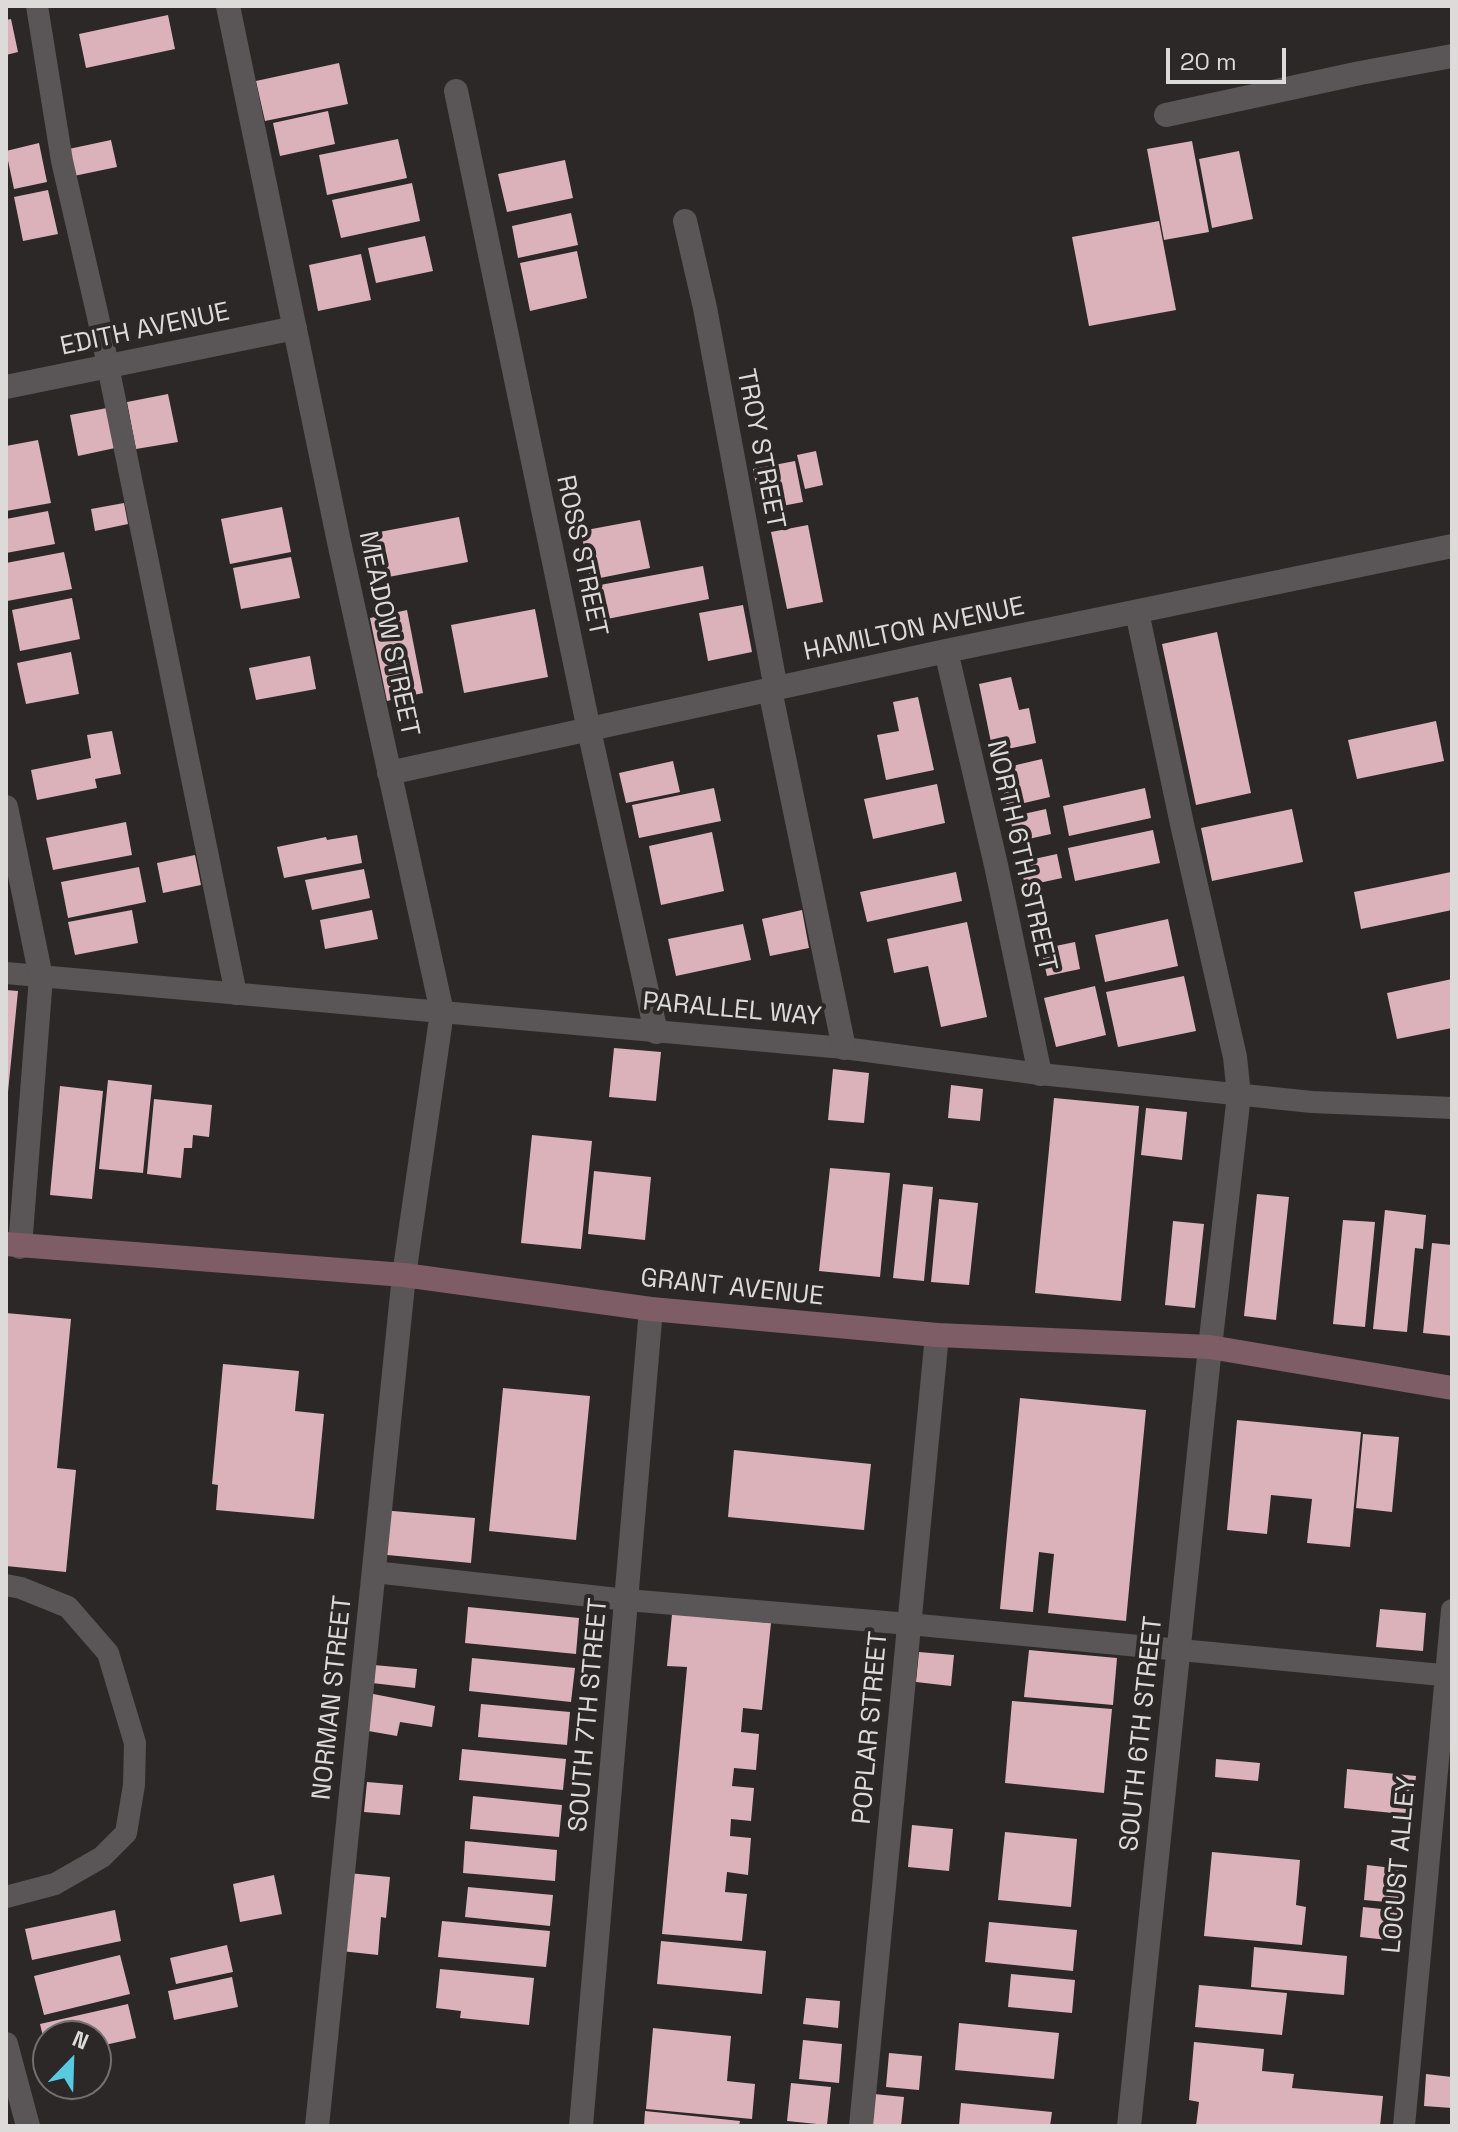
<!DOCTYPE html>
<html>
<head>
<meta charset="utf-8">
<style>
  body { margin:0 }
  #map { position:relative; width:1458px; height:2132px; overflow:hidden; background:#2c2828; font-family:"Space Grotesk",sans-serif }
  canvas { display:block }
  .frame { position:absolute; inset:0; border:8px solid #dddada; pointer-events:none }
  .north { position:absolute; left:32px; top:2020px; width:80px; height:80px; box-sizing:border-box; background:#2c2828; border:2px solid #736f6f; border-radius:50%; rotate:23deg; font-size:22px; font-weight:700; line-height:32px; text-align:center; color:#dddada }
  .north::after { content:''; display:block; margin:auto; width:28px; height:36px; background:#57c9e1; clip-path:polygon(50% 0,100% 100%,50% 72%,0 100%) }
  .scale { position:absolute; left:1166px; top:48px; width:120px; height:36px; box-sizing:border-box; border:4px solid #dddada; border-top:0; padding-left:10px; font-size:24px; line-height:28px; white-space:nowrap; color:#dddada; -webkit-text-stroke:6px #2c2828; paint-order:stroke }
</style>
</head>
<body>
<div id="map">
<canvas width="1458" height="2132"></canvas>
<div class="frame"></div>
<div class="north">N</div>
<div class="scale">20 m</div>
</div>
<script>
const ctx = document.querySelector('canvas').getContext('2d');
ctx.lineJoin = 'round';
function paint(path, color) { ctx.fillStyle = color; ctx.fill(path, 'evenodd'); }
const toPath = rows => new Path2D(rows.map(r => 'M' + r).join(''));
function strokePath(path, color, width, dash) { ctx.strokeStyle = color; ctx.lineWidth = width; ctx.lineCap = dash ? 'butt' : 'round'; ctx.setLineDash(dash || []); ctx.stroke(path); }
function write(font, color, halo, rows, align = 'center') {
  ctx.font = font + ' "Space Grotesk",sans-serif'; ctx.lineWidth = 8; ctx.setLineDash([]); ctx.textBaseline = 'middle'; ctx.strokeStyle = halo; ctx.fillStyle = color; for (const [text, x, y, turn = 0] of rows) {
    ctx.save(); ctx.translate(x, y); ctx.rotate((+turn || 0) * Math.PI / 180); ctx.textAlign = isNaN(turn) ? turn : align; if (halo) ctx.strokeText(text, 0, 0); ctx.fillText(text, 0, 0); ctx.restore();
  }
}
const building = toPath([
  [168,15,175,49,86,68,79,34],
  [11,19,18,52,6,55,6,20],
  [339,63,348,104,265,121,256,81],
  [328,111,335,144,280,156,273,123],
  [398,139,407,178,327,195,319,155],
  [111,140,117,167,69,177,64,150],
  [1192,141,1209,232,1164,240,1147,149],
  [39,143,47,182,14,189,6,151],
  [1239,151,1253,219,1212,228,1199,159],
  [565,160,573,198,507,212,498,174],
  [412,183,420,221,341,238,332,200],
  [48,190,58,234,23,241,14,197],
  [571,213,578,245,518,258,512,226],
  [1159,221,1176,310,1089,326,1072,237],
  [425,236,433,271,376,283,368,248],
  [577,251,587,298,530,311,520,263],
  [361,254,371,300,318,311,309,265],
  [168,394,178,442,136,449,127,402],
  [107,408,115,448,78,456,70,415],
  [38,440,51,503,6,511,6,446],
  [816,451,823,485,805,489,797,455],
  [795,461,803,502,761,510,753,469],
  [124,503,128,524,95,531,91,509],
  [282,507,291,552,230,564,221,519],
  [48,511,55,544,6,553,6,519],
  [459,517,468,562,383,578,374,533],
  [640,520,650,568,590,580,581,531],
  [808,525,823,602,787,609,771,532],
  [64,552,72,589,7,601,6,563],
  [291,557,300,598,241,609,233,568],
  [703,566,709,599,607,619,600,585],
  [72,598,80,639,20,651,12,610],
  [743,605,752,652,708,661,699,613],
  [535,609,548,677,464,693,451,625],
  [407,610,423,693,387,701,370,618],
  [1217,632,1251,793,1196,805,1162,644],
  [71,652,79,694,26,704,17,663],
  [310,656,316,689,256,700,249,668],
  [1011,677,1019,710,1029,708,1036,743,993,752,979,684],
  [918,697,934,770,886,780,877,735,899,731,893,702],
  [1436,721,1444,761,1357,779,1348,740],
  [112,731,121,774,95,779,97,788,37,800,31,770,91,758,87,735],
  [1042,759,1050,797,1007,807,999,769],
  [673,761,680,792,626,803,619,773],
  [937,784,945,823,873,839,864,799],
  [714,788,721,821,639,838,632,805],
  [1145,788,1151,818,1069,836,1063,806],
  [1046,809,1051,834,1015,842,1010,817],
  [1292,809,1303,862,1212,881,1201,828],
  [126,822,132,855,53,870,46,838],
  [1153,830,1160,863,1075,881,1068,848],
  [712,832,724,891,661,905,649,846],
  [357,835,362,863,284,878,277,847,326,837,327,840],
  [1057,854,1062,878,1025,886,1020,862],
  [195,855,201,885,163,893,157,863],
  [139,867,146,902,68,918,61,882],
  [364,869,370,898,312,910,305,880],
  [956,872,962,901,867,922,860,892],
  [1451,872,1452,910,1361,929,1354,892],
  [132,910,138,943,75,955,68,922],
  [372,910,378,939,325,949,320,920],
  [802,910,809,948,770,956,762,919],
  [1168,919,1178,966,1105,982,1095,935],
  [967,922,987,1017,941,1027,928,966,894,973,887,939],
  [743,924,751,960,676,976,668,939],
  [1075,942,1080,969,1047,976,1041,949],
  [1184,976,1196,1031,1118,1047,1106,992],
  [1452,979,1452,1028,1397,1039,1387,993],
  [1095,986,1106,1035,1056,1047,1044,998],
  [6,990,18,991,8,1092,6,1092],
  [614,1048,661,1052,656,1101,609,1097],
  [833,1069,869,1073,864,1123,828,1120],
  [108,1080,152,1085,143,1173,99,1169],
  [951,1085,983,1089,980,1121,948,1118],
  [60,1086,103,1091,92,1199,50,1195],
  [1054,1098,1139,1106,1121,1301,1035,1293],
  [154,1099,212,1105,209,1137,193,1135,192,1148,184,1148,181,1178,147,1174],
  [1146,1108,1187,1112,1182,1160,1141,1155],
  [532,1135,592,1141,581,1249,521,1243],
  [830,1168,890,1173,880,1277,819,1271],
  [594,1171,651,1177,645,1240,588,1234],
  [903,1184,933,1187,924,1281,893,1278],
  [1257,1194,1289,1197,1276,1320,1244,1316],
  [939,1199,978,1203,969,1285,931,1282],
  [1385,1210,1426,1215,1423,1249,1415,1248,1407,1332,1373,1329],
  [1343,1220,1375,1222,1365,1327,1333,1324],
  [1173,1221,1204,1224,1195,1308,1165,1305],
  [1432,1243,1452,1245,1452,1336,1423,1333],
  [6,1313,71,1319,57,1468,76,1470,66,1572,6,1566],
  [223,1364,299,1371,295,1411,324,1414,314,1519,216,1510,218,1485,212,1484],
  [503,1388,590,1396,576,1540,489,1531],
  [1020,1398,1146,1410,1126,1621,1048,1613,1054,1554,1039,1552,1033,1612,1000,1609],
  [1237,1420,1361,1432,1350,1547,1307,1543,1312,1499,1271,1495,1267,1534,1227,1530],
  [1363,1434,1399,1437,1392,1512,1356,1508],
  [734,1450,871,1464,864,1530,728,1517],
  [381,1510,475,1518,471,1563,377,1554],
  [468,1607,579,1618,576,1654,465,1643],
  [1380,1609,1426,1613,1423,1651,1376,1647],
  [672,1614,771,1623,762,1710,743,1708,741,1732,759,1734,756,1770,734,1768,732,1786,754,1788,751,1821,731,1819,730,1836,751,1838,748,1875,727,1872,725,1892,747,1894,742,1941,662,1934,687,1667,667,1666],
  [1029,1650,1117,1658,1113,1705,1024,1697],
  [919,1652,954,1655,951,1686,916,1682],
  [472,1658,575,1668,571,1702,469,1691],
  [374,1665,417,1669,415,1688,372,1683],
  [363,1692,435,1706,432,1727,400,1722,397,1736,357,1729],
  [1012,1701,1112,1709,1104,1793,1005,1783],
  [481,1704,570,1712,567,1745,478,1737],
  [462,1749,566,1759,563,1790,459,1780],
  [1216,1759,1260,1763,1258,1781,1215,1777],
  [1347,1769,1416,1776,1412,1815,1344,1808],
  [367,1782,403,1785,400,1815,364,1812],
  [473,1796,562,1805,559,1837,470,1829],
  [912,1825,953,1829,949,1871,908,1867],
  [1005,1832,1077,1839,1071,1907,998,1900],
  [465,1841,557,1850,555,1881,463,1873],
  [1212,1852,1300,1860,1296,1905,1306,1907,1302,1945,1204,1936],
  [1367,1865,1401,1869,1398,1903,1364,1900],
  [348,1873,390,1877,386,1918,381,1917,378,1955,341,1951],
  [274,1875,282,1914,240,1922,233,1884],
  [468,1887,553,1895,550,1926,465,1917],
  [1363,1907,1400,1911,1397,1941,1360,1937],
  [115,1910,121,1941,32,1960,25,1929],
  [442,1921,550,1931,546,1967,438,1957],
  [989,1922,1077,1930,1073,1971,985,1962],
  [661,1941,766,1951,762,1994,657,1984],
  [227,1945,233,1972,176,1984,170,1958],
  [1254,1947,1347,1956,1344,1995,1251,1987],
  [120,1955,130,1994,44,2015,34,1976],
  [440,1969,534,1978,529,2025,460,2018,461,2011,436,2008],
  [1011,1974,1075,1980,1072,2013,1008,2007],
  [232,1977,238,2007,174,2020,168,1991],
  [1199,1985,1287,1993,1282,2035,1195,2027],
  [806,1998,840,2001,838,2028,803,2024],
  [128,2004,136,2038,96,2047,96,2036,48,2036,47,2053,40,2024],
  [959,2023,1059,2033,1054,2079,955,2070],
  [653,2028,731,2036,727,2081,755,2084,752,2119,646,2109],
  [803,2040,842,2044,839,2083,799,2079],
  [1194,2042,1264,2049,1262,2071,1294,2074,1292,2088,1383,2096,1380,2126,1196,2126,1199,2102,1189,2100],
  [889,2053,922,2056,919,2090,886,2087],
  [1426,2074,1452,2077,1452,2108,1424,2106],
  [791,2083,831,2087,827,2125,787,2121],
  [874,2094,904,2097,901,2126,871,2126],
  [961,2103,1052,2112,1050,2126,959,2126],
  [645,2111,740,2121,739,2126,644,2126]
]);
const lane = toPath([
  [37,6,62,161,98,317,236,994],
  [6,973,844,1048,1040,1074,1312,1102,1452,1108],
  [374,1572,627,1600,909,1624,1452,1676],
  [6,1585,21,1588,68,1607,108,1653,135,1743,134,1785,126,1833,102,1857,55,1884,6,1897],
  [1404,2126,1452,1610]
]);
const street = toPath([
  [228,6,339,542,442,1012,404,1275,317,2126],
  [456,91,589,730,656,1032],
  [1166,115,1360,73,1452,56],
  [685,221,705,308,776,689],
  [6,387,295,328],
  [946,651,996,865,1040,1074],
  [770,690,844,1048],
  [389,773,946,651,1452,546],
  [6,807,41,977,20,1247],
  [6,2044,28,2126],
  [581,2126,651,1309],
  [861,2126,937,1335],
  [1129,2126,1210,1347,1239,1095,1235,1057,1182,824,1137,612]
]);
const secondary = toPath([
  [6,1244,404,1275,651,1309,937,1335,1210,1347,1452,1388]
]);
const streetNames = [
  ["EDITH AVENUE",145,330,-12],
  ["TROY STREET",760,449,79],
  ["ROSS STREET",581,556,78],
  ["HAMILTON AVENUE",914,630,-12],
  ["MEADOW STREET",388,634,78],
  ["NORTH 6TH STREET",1021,856,77],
  ["PARALLEL WAY",732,1010,5],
  ["GRANT AVENUE",732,1288,6],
  ["NORMAN STREET",333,1698,-84],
  ["SOUTH 7TH STREET",589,1715,-85],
  ["POPLAR STREET",871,1728,-85],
  ["SOUTH 6TH STREET",1142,1734,-84],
  ["LOCUST ALLEY",1400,1865,-85]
];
paint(building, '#dbb1ba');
strokePath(lane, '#5a5556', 22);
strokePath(street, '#5a5556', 24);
strokePath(secondary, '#7e5d66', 24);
write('26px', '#dddada', '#2c2828', streetNames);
</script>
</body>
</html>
